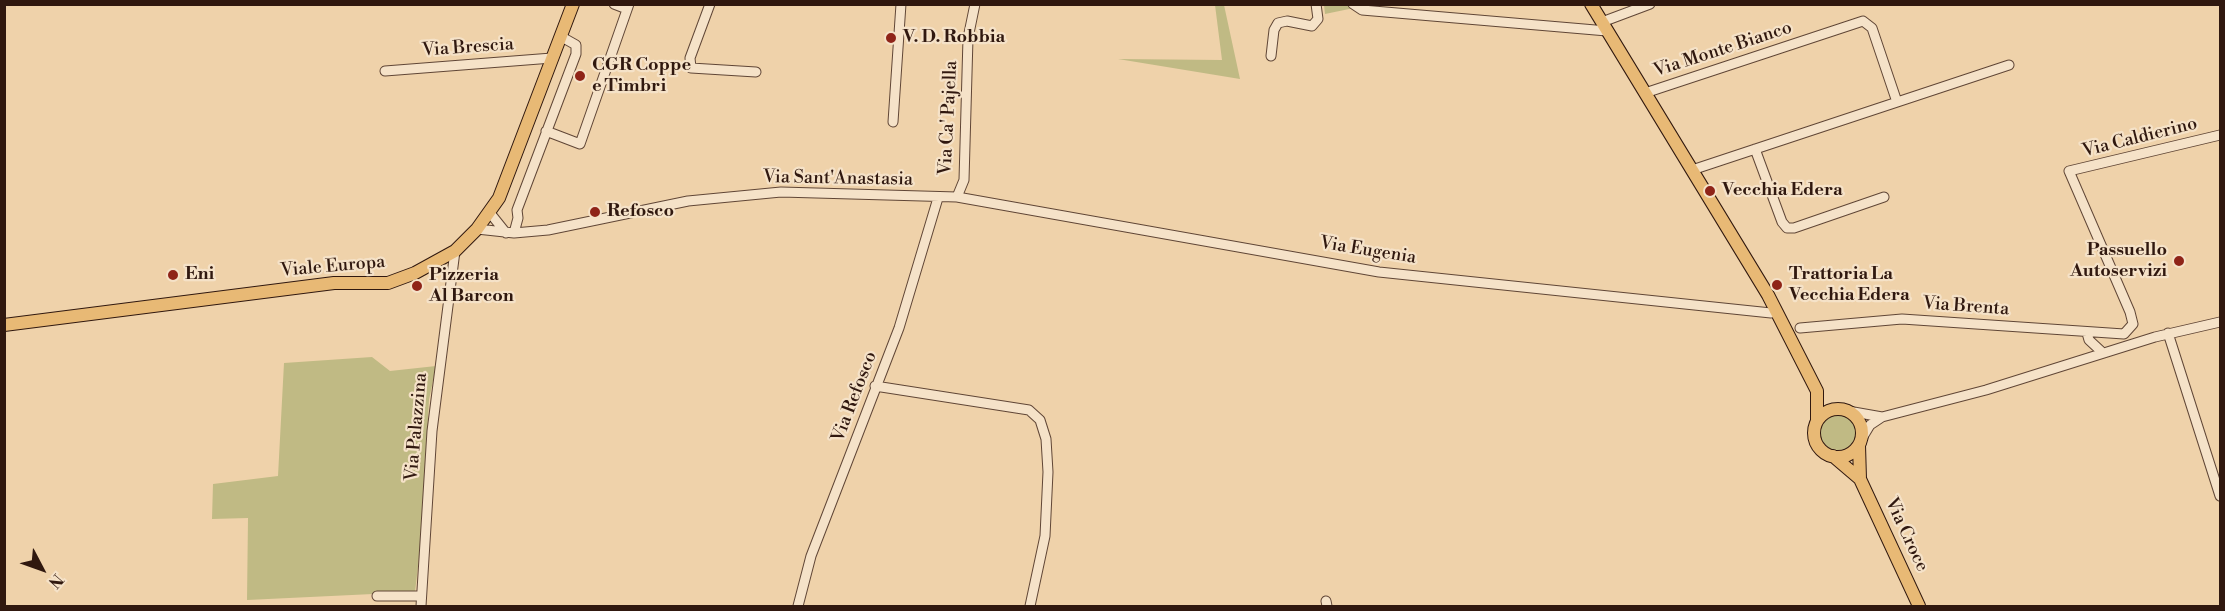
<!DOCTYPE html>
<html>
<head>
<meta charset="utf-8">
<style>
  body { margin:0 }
  #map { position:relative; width:2225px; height:611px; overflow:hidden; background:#efd2aa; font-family:"Libre Bodoni",serif }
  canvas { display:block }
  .frame { position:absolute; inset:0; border:6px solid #30180f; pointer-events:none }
  .north { position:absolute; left:12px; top:539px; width:60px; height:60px; -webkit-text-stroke:4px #f5e2c8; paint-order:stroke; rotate:131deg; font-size:16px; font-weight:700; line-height:24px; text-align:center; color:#30180f }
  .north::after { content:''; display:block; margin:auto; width:21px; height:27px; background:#30180f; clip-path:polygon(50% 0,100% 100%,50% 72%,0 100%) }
</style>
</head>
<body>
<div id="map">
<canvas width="2225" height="611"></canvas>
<div class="frame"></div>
<div class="north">N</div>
</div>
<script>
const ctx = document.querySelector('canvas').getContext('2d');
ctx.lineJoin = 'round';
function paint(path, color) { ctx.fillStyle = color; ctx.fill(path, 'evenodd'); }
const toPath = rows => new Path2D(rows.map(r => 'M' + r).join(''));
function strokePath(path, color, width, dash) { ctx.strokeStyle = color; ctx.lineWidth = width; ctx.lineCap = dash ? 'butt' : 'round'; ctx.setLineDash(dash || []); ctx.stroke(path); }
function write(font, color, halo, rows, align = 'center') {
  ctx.font = font + ' "Libre Bodoni",serif'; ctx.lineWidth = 4.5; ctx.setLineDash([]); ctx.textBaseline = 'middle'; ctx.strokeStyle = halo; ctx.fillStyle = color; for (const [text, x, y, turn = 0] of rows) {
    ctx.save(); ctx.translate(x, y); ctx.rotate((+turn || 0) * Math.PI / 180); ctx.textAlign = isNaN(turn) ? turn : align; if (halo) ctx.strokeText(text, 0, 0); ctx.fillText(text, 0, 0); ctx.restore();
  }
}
const green = toPath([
  [1215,5,1224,5,1240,79,1118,59,1222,60],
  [1324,5,1348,5,1354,8,1325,14],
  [372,357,390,371,436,366,429,400,421,541,415,592,247,600,248,518,212,519,213,484,278,476,284,363],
  '1820 432a18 18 0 1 1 36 0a18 18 0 1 1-36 0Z'
]);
const minor = toPath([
  [614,4,627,9],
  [710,4,690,58,691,68,756,72],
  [1353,4,1362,10,1607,31],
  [1602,22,1650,4],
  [1271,56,1274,30,1278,23,1287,21,1312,26,1318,19,1316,4],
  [385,71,552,58],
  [1645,93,1863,21,1872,28,1897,102],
  [893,122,901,4],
  [546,131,580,144,629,4],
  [1755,149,1782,222,1787,228,1794,228,1884,197],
  [1692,170,2009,65],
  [957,197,964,180,968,38,975,4],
  [490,213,506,233],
  [477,229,514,233,548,230,688,201,781,192,957,197,1379,272,1771,313,1776,311],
  [514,233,518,218,517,210,576,54,576,45,560,36],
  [1800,328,1902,319,2124,334,2133,324,2130,312,2069,171,2220,135],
  [2087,333,2089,340,2103,353],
  [2168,333,2220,496],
  [875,386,1029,410,1040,420,1046,439,1048,472,1045,536,1030,606],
  [1848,411,1882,417],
  [1861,440,1870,425,1882,417,1986,390,2155,337,2220,322],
  [377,596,421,596],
  [1326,601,1327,606],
  [421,606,432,431,455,251],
  [798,606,811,556,899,328,938,198]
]);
const major = toPath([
  [1591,4,1768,295,1817,391,1817,421],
  [4,325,334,283,388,283,415,273,455,251,477,229,499,198,573,4],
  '1814 433a24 24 0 1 1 48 0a24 24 0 1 1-48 0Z',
  [1859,445,1860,479],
  [1833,456,1860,479,1919,606]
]);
const markers = [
  [891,38,6,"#8f2418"],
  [580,76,6,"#8f2418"],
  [1710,191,6,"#8f2418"],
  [595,212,6,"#8f2418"],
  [2179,261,6,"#8f2418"],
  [173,275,6,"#8f2418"],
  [1777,285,6,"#8f2418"],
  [417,286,6,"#8f2418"]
];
const poiNames = [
  ["V. D. Robbia",903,38],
  ["CGR Coppe",592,66],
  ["e Timbri",592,87],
  ["Vecchia Edera",1722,191],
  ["Refosco",607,212],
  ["Passuello",2167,251,"right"],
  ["Autoservizi",2167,272,"right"],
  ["Eni",185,275],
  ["Trattoria La",1789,275],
  ["Vecchia Edera",1789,296],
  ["Pizzeria",429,276],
  ["Al Barcon",429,297]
];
const streetNames = [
  ["Via Brescia",468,48,-4],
  ["Via Monte Bianco",1723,50,-18],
  ["Via Ca' Pajella",949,118,-87],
  ["Via Caldierino",2140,138,-14],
  ["Via Sant'Anastasia",838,179,1],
  ["Via Eugenia",1368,251,9],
  ["Viale Europa",333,267,-5],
  ["Via Brenta",1966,307,4],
  ["Via Refosco",855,397,-69],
  ["Via Palazzina",417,427,-85],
  ["Via Croce",1906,535,65]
];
paint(green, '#c0ba84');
strokePath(minor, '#604636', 11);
strokePath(major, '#30180f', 14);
strokePath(minor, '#f5e2c8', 9);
strokePath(major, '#e8b975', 12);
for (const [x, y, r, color] of markers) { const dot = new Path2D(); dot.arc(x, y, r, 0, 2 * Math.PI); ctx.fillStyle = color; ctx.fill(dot); strokePath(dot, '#f5e2c8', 2); }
write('bold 18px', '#30180f', '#f5e2c8', poiNames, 'left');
write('18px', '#30180f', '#f5e2c8', streetNames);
</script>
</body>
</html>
